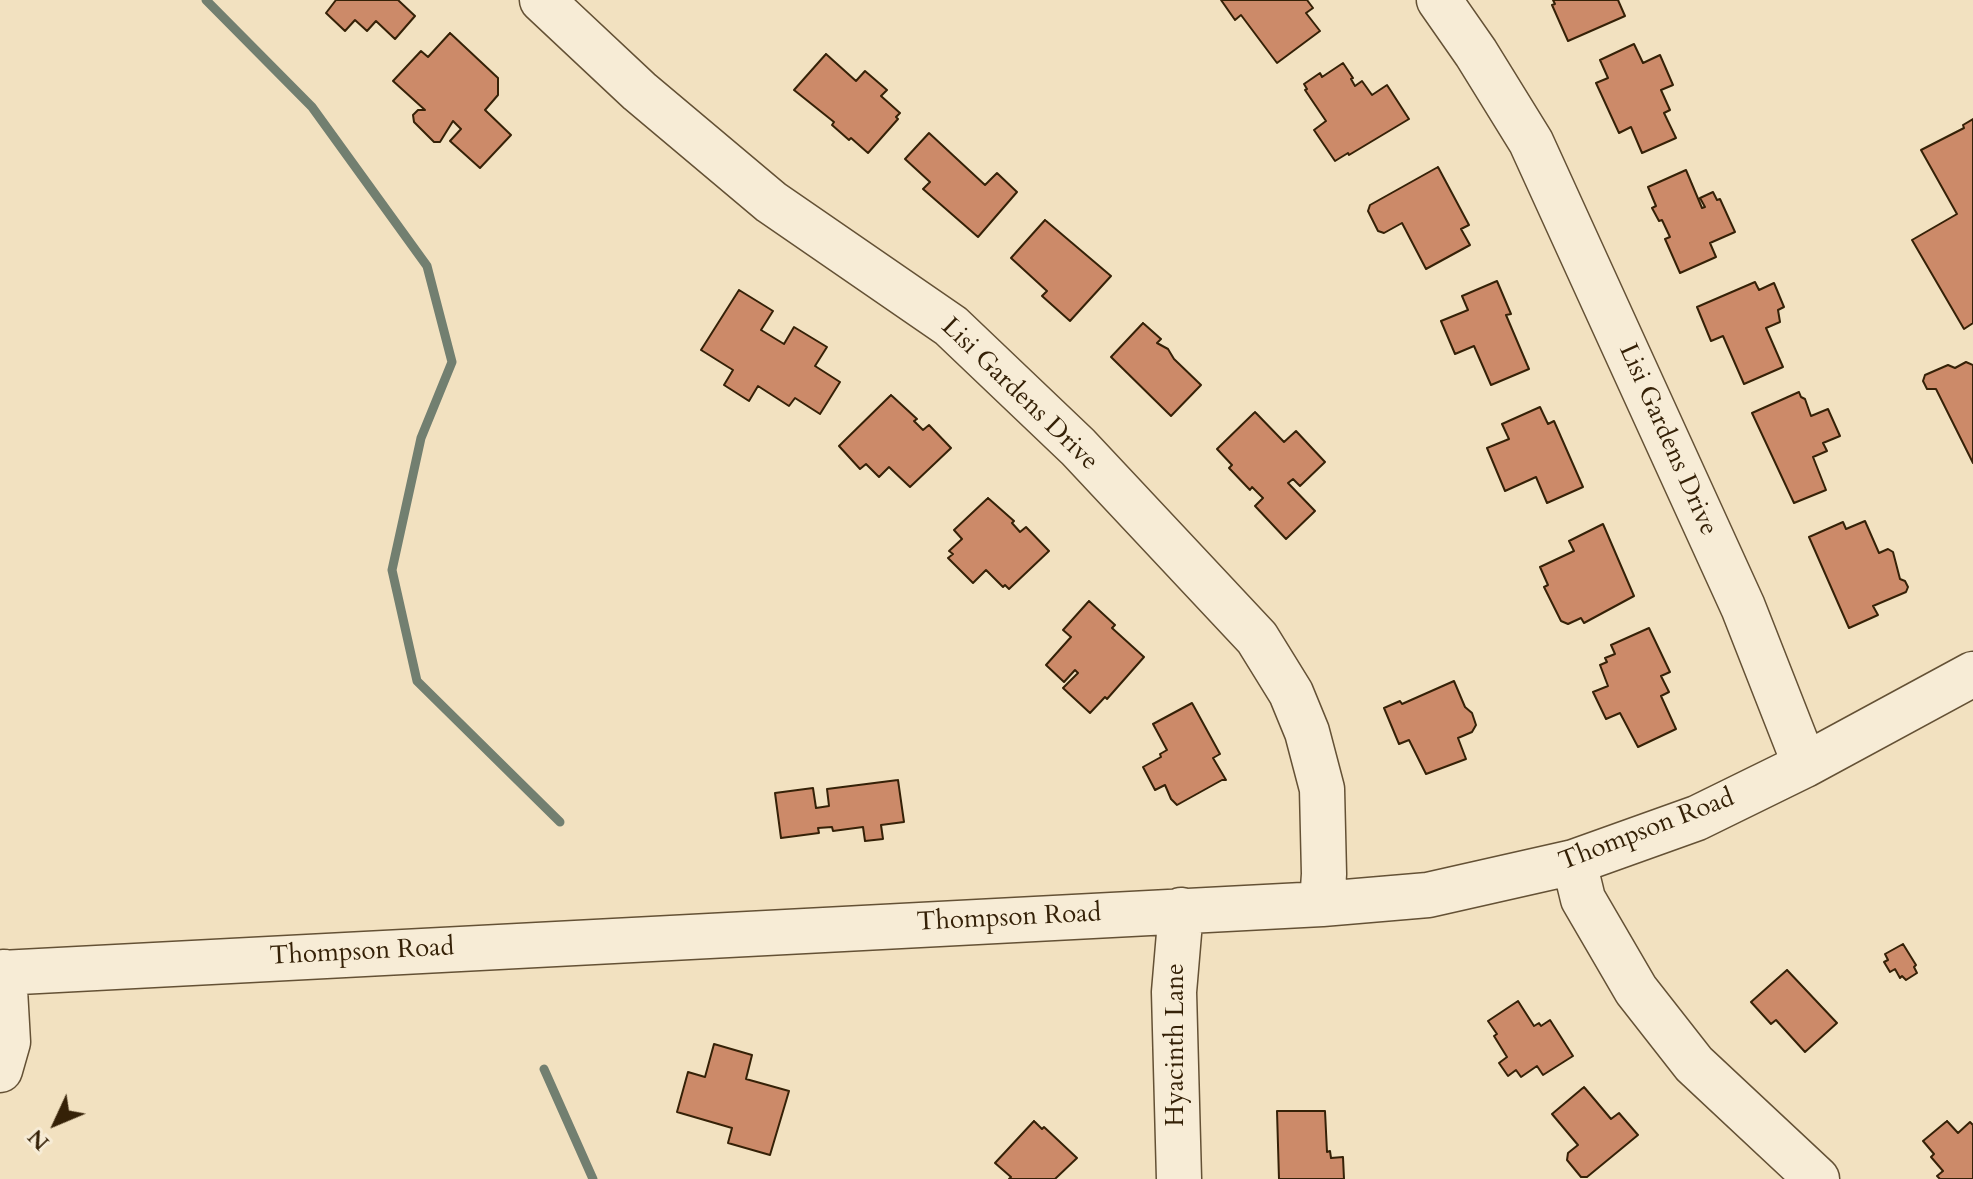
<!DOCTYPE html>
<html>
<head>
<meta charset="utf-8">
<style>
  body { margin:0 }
  #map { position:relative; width:1973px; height:1179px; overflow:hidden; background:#f2e1c0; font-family:Cardo,serif }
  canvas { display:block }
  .north { position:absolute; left:16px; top:1083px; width:80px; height:80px; -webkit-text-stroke:6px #f7ecd6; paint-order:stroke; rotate:226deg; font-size:22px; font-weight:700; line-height:32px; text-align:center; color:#352107 }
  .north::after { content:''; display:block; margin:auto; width:28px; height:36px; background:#352107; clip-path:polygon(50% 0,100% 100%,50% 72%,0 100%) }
</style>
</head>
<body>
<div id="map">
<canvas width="1973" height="1179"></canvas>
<div class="north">N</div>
</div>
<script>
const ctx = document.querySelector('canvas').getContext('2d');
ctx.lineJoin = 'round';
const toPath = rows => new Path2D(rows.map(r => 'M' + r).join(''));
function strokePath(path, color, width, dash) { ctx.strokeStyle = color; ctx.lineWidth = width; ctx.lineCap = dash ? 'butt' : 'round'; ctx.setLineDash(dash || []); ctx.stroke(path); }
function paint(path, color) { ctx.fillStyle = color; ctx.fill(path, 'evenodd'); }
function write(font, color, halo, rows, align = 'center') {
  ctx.font = font + ' Cardo,serif'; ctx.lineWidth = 6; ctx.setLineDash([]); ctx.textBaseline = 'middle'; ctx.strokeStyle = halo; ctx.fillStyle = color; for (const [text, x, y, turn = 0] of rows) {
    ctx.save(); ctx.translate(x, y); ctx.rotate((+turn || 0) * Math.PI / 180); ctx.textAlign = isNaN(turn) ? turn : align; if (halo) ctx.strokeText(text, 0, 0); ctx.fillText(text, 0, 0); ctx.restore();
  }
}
const stream = toPath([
  [206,0,312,107,427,266,452,362,421,438,392,570,417,681,560,822],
  [544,1069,593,1179]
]);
const building = toPath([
  [336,0,398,0,415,16,395,39,376,21,367,31,355,20,345,31,326,13,336,0],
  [1221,0,1307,0,1313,8,1306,13,1320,31,1277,63,1241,15,1235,20,1221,0],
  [1553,0,1618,0,1625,16,1568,41,1552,5,1555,4,1553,0],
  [450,33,498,78,498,95,485,110,511,135,480,168,450,141,461,129,453,121,440,142,434,142,414,122,413,115,418,110,425,110,393,81,421,51,428,57,450,33],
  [1634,44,1643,63,1660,55,1673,85,1661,90,1670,110,1664,113,1676,138,1642,153,1631,127,1619,133,1596,83,1608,78,1600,60,1634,44],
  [826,54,856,81,865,71,887,90,881,96,900,113,896,117,898,119,868,153,851,138,849,140,832,125,834,122,794,90,826,54],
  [1343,63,1353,78,1351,79,1355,86,1362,81,1372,95,1387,85,1409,119,1349,155,1348,153,1335,161,1314,130,1326,121,1305,90,1307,89,1304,84,1320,73,1322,77,1343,63],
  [1973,119,1973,323,1964,329,1912,240,1957,214,1921,150,1964,128,1963,125,1973,119],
  [929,133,985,185,997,173,1017,192,978,237,923,189,930,182,905,159,929,133],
  [1438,167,1469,225,1461,229,1470,245,1426,269,1402,223,1384,233,1378,231,1368,211,1370,205,1438,167],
  [1686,170,1702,208,1705,207,1700,198,1713,192,1717,200,1720,199,1735,232,1710,243,1716,257,1680,273,1665,239,1670,237,1662,220,1659,221,1652,208,1656,206,1648,187,1686,170],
  [1045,220,1111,276,1070,321,1042,296,1047,291,1011,258,1045,220],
  [1497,281,1511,314,1506,315,1529,369,1491,385,1474,346,1455,354,1441,321,1468,310,1462,296,1497,281],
  [1755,282,1759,290,1774,283,1784,307,1778,310,1780,322,1766,328,1783,367,1744,384,1723,336,1711,341,1697,307,1755,282],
  [739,290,773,311,761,330,784,344,794,327,827,347,815,366,840,382,820,414,795,398,789,406,758,386,749,401,724,385,733,370,701,350,739,290],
  [1143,323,1161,339,1157,343,1168,349,1174,359,1201,385,1171,416,1111,357,1143,323],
  [1966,362,1973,365,1973,463,1936,389,1927,389,1923,381,1925,375,1948,365,1955,368,1966,362],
  [1799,392,1801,397,1805,399,1811,416,1828,409,1840,436,1823,443,1827,451,1813,457,1826,490,1794,503,1752,413,1799,392],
  [891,395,917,419,914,421,923,430,929,425,951,448,910,487,889,467,879,477,866,464,860,469,839,446,891,395],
  [1540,407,1548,424,1554,421,1583,487,1547,503,1536,477,1505,491,1487,448,1509,439,1502,424,1540,407],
  [1255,412,1284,442,1296,431,1325,462,1300,486,1293,479,1288,483,1315,511,1286,539,1255,506,1263,498,1252,487,1250,490,1229,468,1232,465,1217,449,1255,412],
  [988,498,1014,521,1012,523,1020,532,1026,527,1049,551,1009,589,1005,585,1003,587,986,570,973,583,948,558,953,554,949,551,962,539,954,530,988,498],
  [1865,521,1879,553,1888,549,1893,552,1900,579,1905,581,1908,587,1906,592,1873,606,1878,615,1849,628,1809,537,1843,522,1846,529,1865,521],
  [1603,524,1634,596,1584,623,1581,618,1568,624,1561,621,1544,587,1548,585,1540,567,1574,551,1569,541,1603,524],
  [1089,601,1115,625,1112,628,1144,657,1107,699,1105,697,1090,713,1063,688,1078,673,1075,670,1064,682,1046,665,1071,637,1063,630,1089,601],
  [1649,628,1670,672,1661,676,1669,692,1661,696,1676,729,1638,747,1620,713,1606,719,1593,692,1608,686,1600,665,1607,662,1605,658,1615,654,1611,645,1649,628],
  [1454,681,1465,707,1472,713,1476,725,1472,732,1458,738,1466,759,1426,774,1409,740,1399,744,1384,708,1400,701,1402,704,1454,681],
  [1192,703,1220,754,1213,758,1226,780,1222,780,1177,805,1171,799,1165,785,1155,790,1143,767,1161,757,1160,754,1167,750,1153,724,1192,703],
  [898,780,904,822,881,825,883,839,865,841,863,827,833,831,832,827,818,828,819,833,781,838,775,793,813,788,816,808,829,806,827,789,898,780],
  [1903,944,1916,965,1914,967,1917,973,1906,980,1902,976,1900,978,1895,969,1890,972,1884,962,1888,960,1885,954,1903,944],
  [1787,970,1837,1023,1805,1052,1776,1020,1771,1024,1751,1002,1787,970],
  [1518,1001,1534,1026,1539,1023,1541,1026,1550,1020,1573,1056,1543,1075,1537,1066,1521,1077,1516,1070,1508,1076,1499,1063,1507,1057,1494,1036,1497,1034,1488,1021,1518,1001],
  [714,1044,752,1055,746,1079,789,1091,770,1155,728,1143,732,1128,677,1112,688,1072,705,1077,714,1044],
  [1584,1087,1611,1119,1619,1113,1638,1135,1587,1177,1581,1177,1567,1160,1568,1153,1578,1145,1552,1114,1584,1087],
  [1277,1111,1325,1111,1327,1152,1330,1151,1331,1158,1343,1157,1344,1179,1279,1179,1277,1111],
  [1034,1121,1042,1129,1044,1127,1077,1158,1055,1179,1009,1179,1011,1177,995,1163,1034,1121],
  [1947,1121,1958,1133,1970,1122,1973,1125,1973,1179,1940,1179,1937,1176,1943,1171,1931,1157,1934,1154,1923,1141,1947,1121]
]);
const minor = toPath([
  [542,0,639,91,771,202,951,326,1078,447,1257,638,1291,693,1307,732,1322,789,1324,874,1322,904],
  [1439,0,1476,53,1531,142,1743,607,1805,765],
  [1574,862,1583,899,1636,990,1694,1064,1817,1179],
  [0,973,1322,904,1428,895,1574,862,1697,818,1805,765,1973,674],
  [0,1070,8,1042,4,972],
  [1179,1179,1174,992,1181,910]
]);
const streetNames = [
  ["Lisi Gardens Drive",1019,395,44],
  ["Lisi Gardens Drive",1667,440,66],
  ["Thompson Road",1647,831,-21],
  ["Thompson Road",1009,919,-3],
  ["Thompson Road",362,953,-3],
  ["Hyacinth Lane",1177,1045,-90]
];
strokePath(stream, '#727f70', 9);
paint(building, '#cc8a69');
strokePath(building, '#352107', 2);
strokePath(minor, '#645135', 47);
strokePath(minor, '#f7ecd6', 44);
write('26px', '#352107', '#f7ecd6', streetNames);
</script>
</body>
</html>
